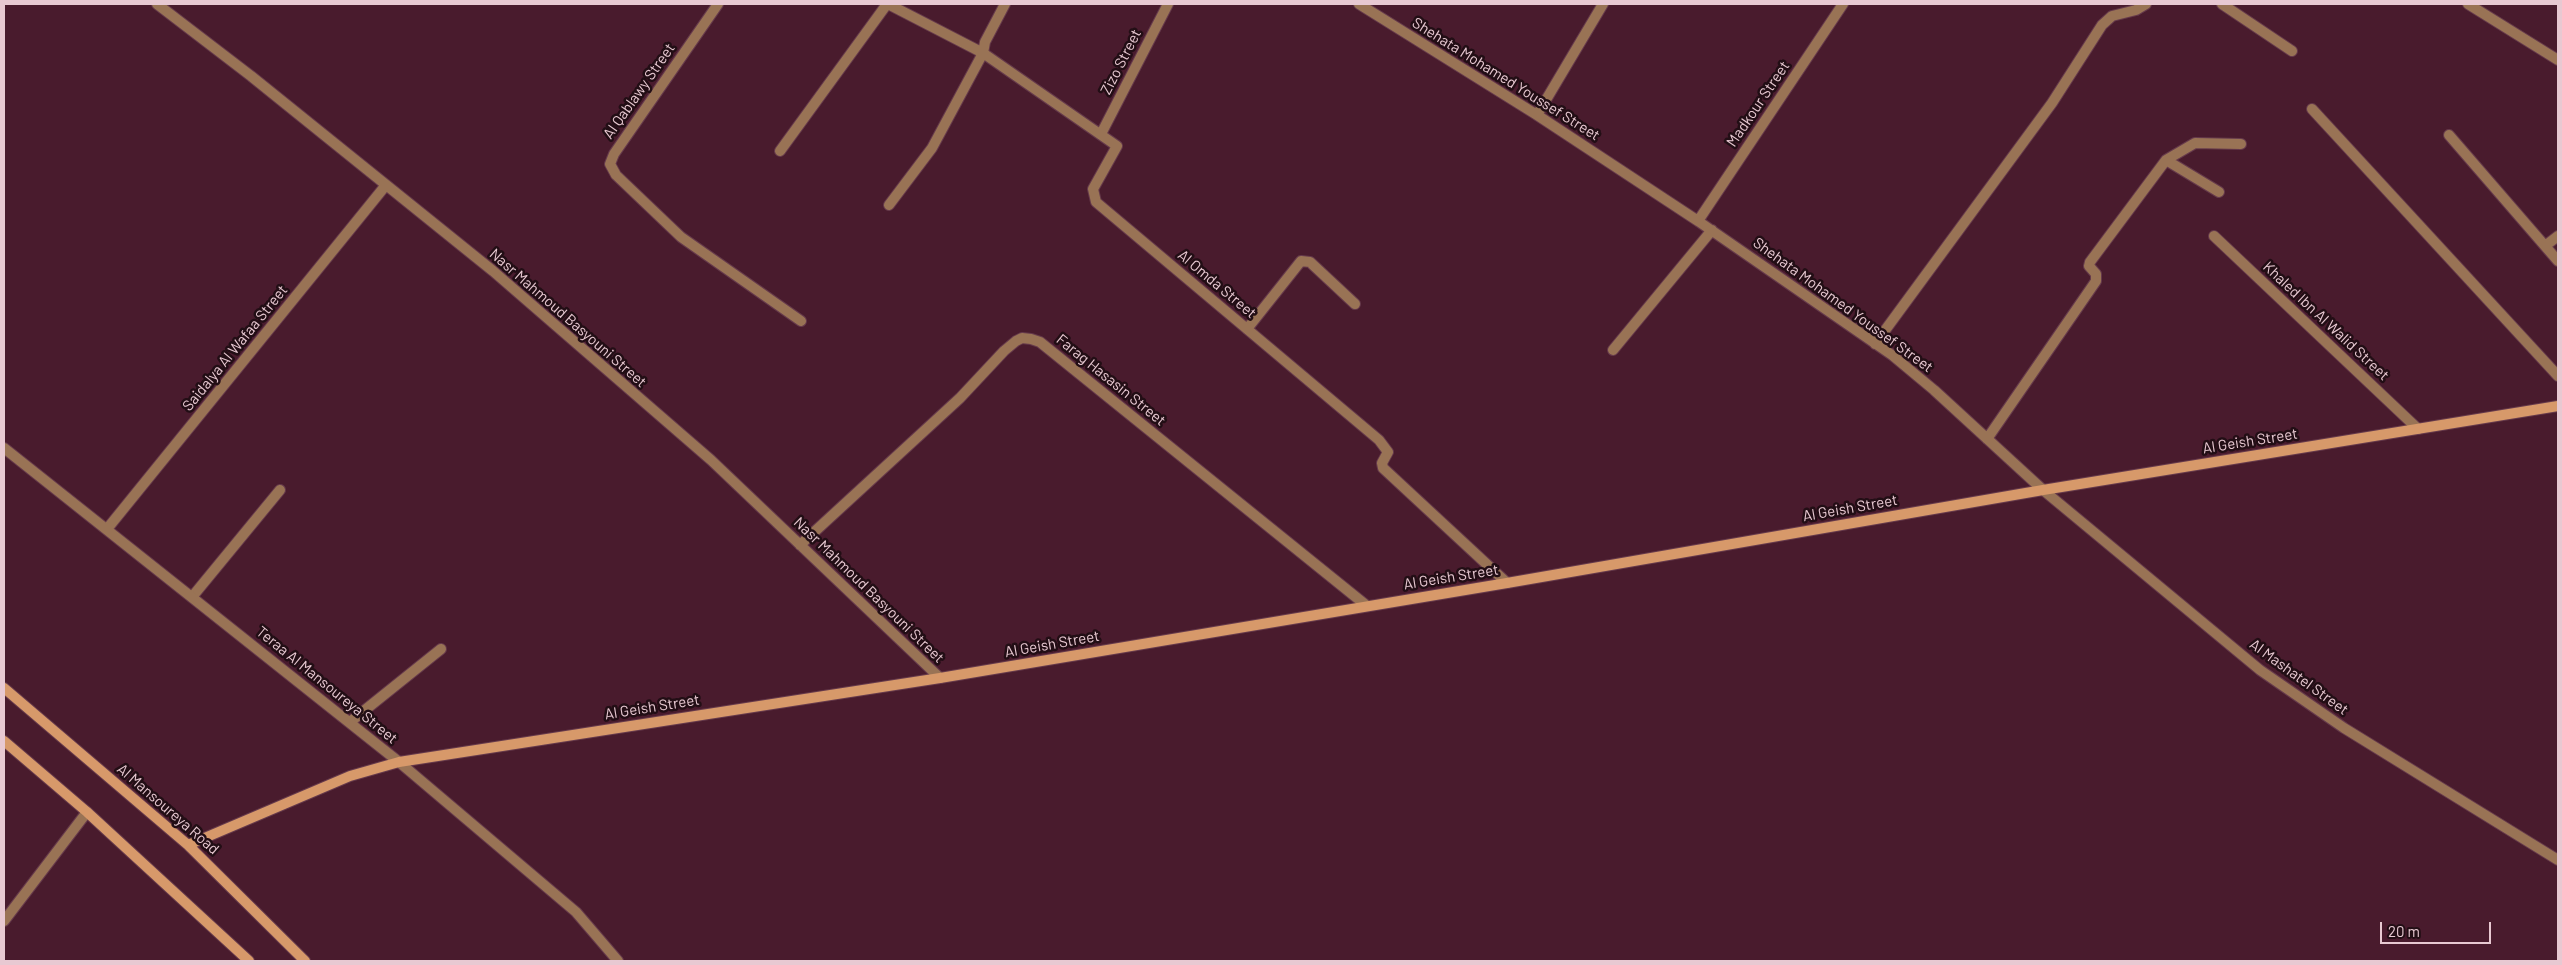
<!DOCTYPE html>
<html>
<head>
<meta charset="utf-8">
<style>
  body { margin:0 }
  #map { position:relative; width:2562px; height:965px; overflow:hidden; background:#491b2d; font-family:Barlow,sans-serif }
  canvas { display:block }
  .frame { position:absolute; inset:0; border:5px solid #e8c9d2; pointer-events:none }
  .scale { position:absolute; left:2380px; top:922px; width:111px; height:22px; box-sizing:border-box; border:2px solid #e8c9d2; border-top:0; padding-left:6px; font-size:15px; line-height:18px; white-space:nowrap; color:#e8c9d2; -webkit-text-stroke:4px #220e15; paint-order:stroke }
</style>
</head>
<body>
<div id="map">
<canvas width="2562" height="965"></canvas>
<div class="frame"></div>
<div class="scale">20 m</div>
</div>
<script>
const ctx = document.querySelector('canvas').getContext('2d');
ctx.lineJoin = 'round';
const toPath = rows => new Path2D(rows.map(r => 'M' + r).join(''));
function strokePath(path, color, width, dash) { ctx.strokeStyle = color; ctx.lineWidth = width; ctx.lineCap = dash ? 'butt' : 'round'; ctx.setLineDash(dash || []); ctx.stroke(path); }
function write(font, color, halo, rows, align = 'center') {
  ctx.font = font + ' Barlow,sans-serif'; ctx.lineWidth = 5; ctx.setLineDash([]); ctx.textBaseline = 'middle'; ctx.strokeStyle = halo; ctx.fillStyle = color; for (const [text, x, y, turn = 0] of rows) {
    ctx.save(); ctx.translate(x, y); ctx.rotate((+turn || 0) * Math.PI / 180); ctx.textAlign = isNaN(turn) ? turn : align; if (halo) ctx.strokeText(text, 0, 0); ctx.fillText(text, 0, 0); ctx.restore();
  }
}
const lane = toPath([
  [192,597,280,490],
  [350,722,441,649]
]);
const street = toPath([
  [157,4,251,76,493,271,711,460,940,678],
  [718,4,614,154,610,164,616,175,681,237,801,321],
  [888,4,983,53,932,148,889,205],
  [1005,4,985,42,983,53,1117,146,1093,189,1096,202,1379,440,1388,452,1382,463,1383,468,1507,583],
  [1359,4,1537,115,1698,221,1892,355,1934,390,2043,490,2260,670,2344,728,2558,860],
  [2222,4,2292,51],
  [2468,4,2558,60],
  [2312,109,2558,376],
  [1537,115,1603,4],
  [1101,134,1168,4],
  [2449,135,2558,261],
  [780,151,887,4],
  [2166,160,2219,192],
  [1698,221,1843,4],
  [2214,236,2418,429],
  [2545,246,2558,236],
  [1247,329,1301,261,1310,262,1355,304],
  [1875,344,2052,103,2102,25,2112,16,2136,10,2146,4],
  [1613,350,1712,230],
  [1987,439,2096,281,2096,274,2089,266,2090,262,2166,160,2195,143,2241,144],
  [4,448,399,762,576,912,618,961],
  [107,529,386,185],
  [800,545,960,398,1004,351,1016,341,1022,338,1031,339,1040,342,1367,606],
  [4,921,87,812]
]);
const secondary = toPath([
  [4,688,188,845,305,961],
  [4,741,87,812,249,961],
  [188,845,350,776,399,762,940,678,1507,583,2043,490,2558,406]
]);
const streetNames = [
  ["Zizo Street",1121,62,-63],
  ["Shehata Mohamed Youssef Street",1506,79,32],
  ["Al Qablawy Street",639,91,-55],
  ["Madkour Street",1758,104,-56],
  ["Al Omda Street",1217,284,40],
  ["Shehata Mohamed Youssef Street",1843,305,36],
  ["Nasr Mahmoud Basyouni Street",568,318,41],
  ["Khaled Ibn Al Walid Street",2326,321,43],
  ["Saidalya Al Wafaa Street",235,348,-51],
  ["Farag Hasasin Street",1111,380,39],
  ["Al Geish Street",2250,441,-9],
  ["Al Geish Street",1850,508,-10],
  ["Al Geish Street",1451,577,-9],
  ["Nasr Mahmoud Basyouni Street",869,590,44],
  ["Al Geish Street",1052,644,-10],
  ["Al Mashatel Street",2299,677,36],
  ["Teraa Al Mansoureya Street",327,685,39],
  ["Al Geish Street",652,707,-9],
  ["Al Mansoureya Road",168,809,41]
];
strokePath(lane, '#663a4b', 12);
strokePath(street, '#663a4b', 12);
strokePath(secondary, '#663a4b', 12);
strokePath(lane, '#997355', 10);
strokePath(street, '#997355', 10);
strokePath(secondary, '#d7996a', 10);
write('15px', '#e8c9d2', '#220e15', streetNames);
</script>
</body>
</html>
